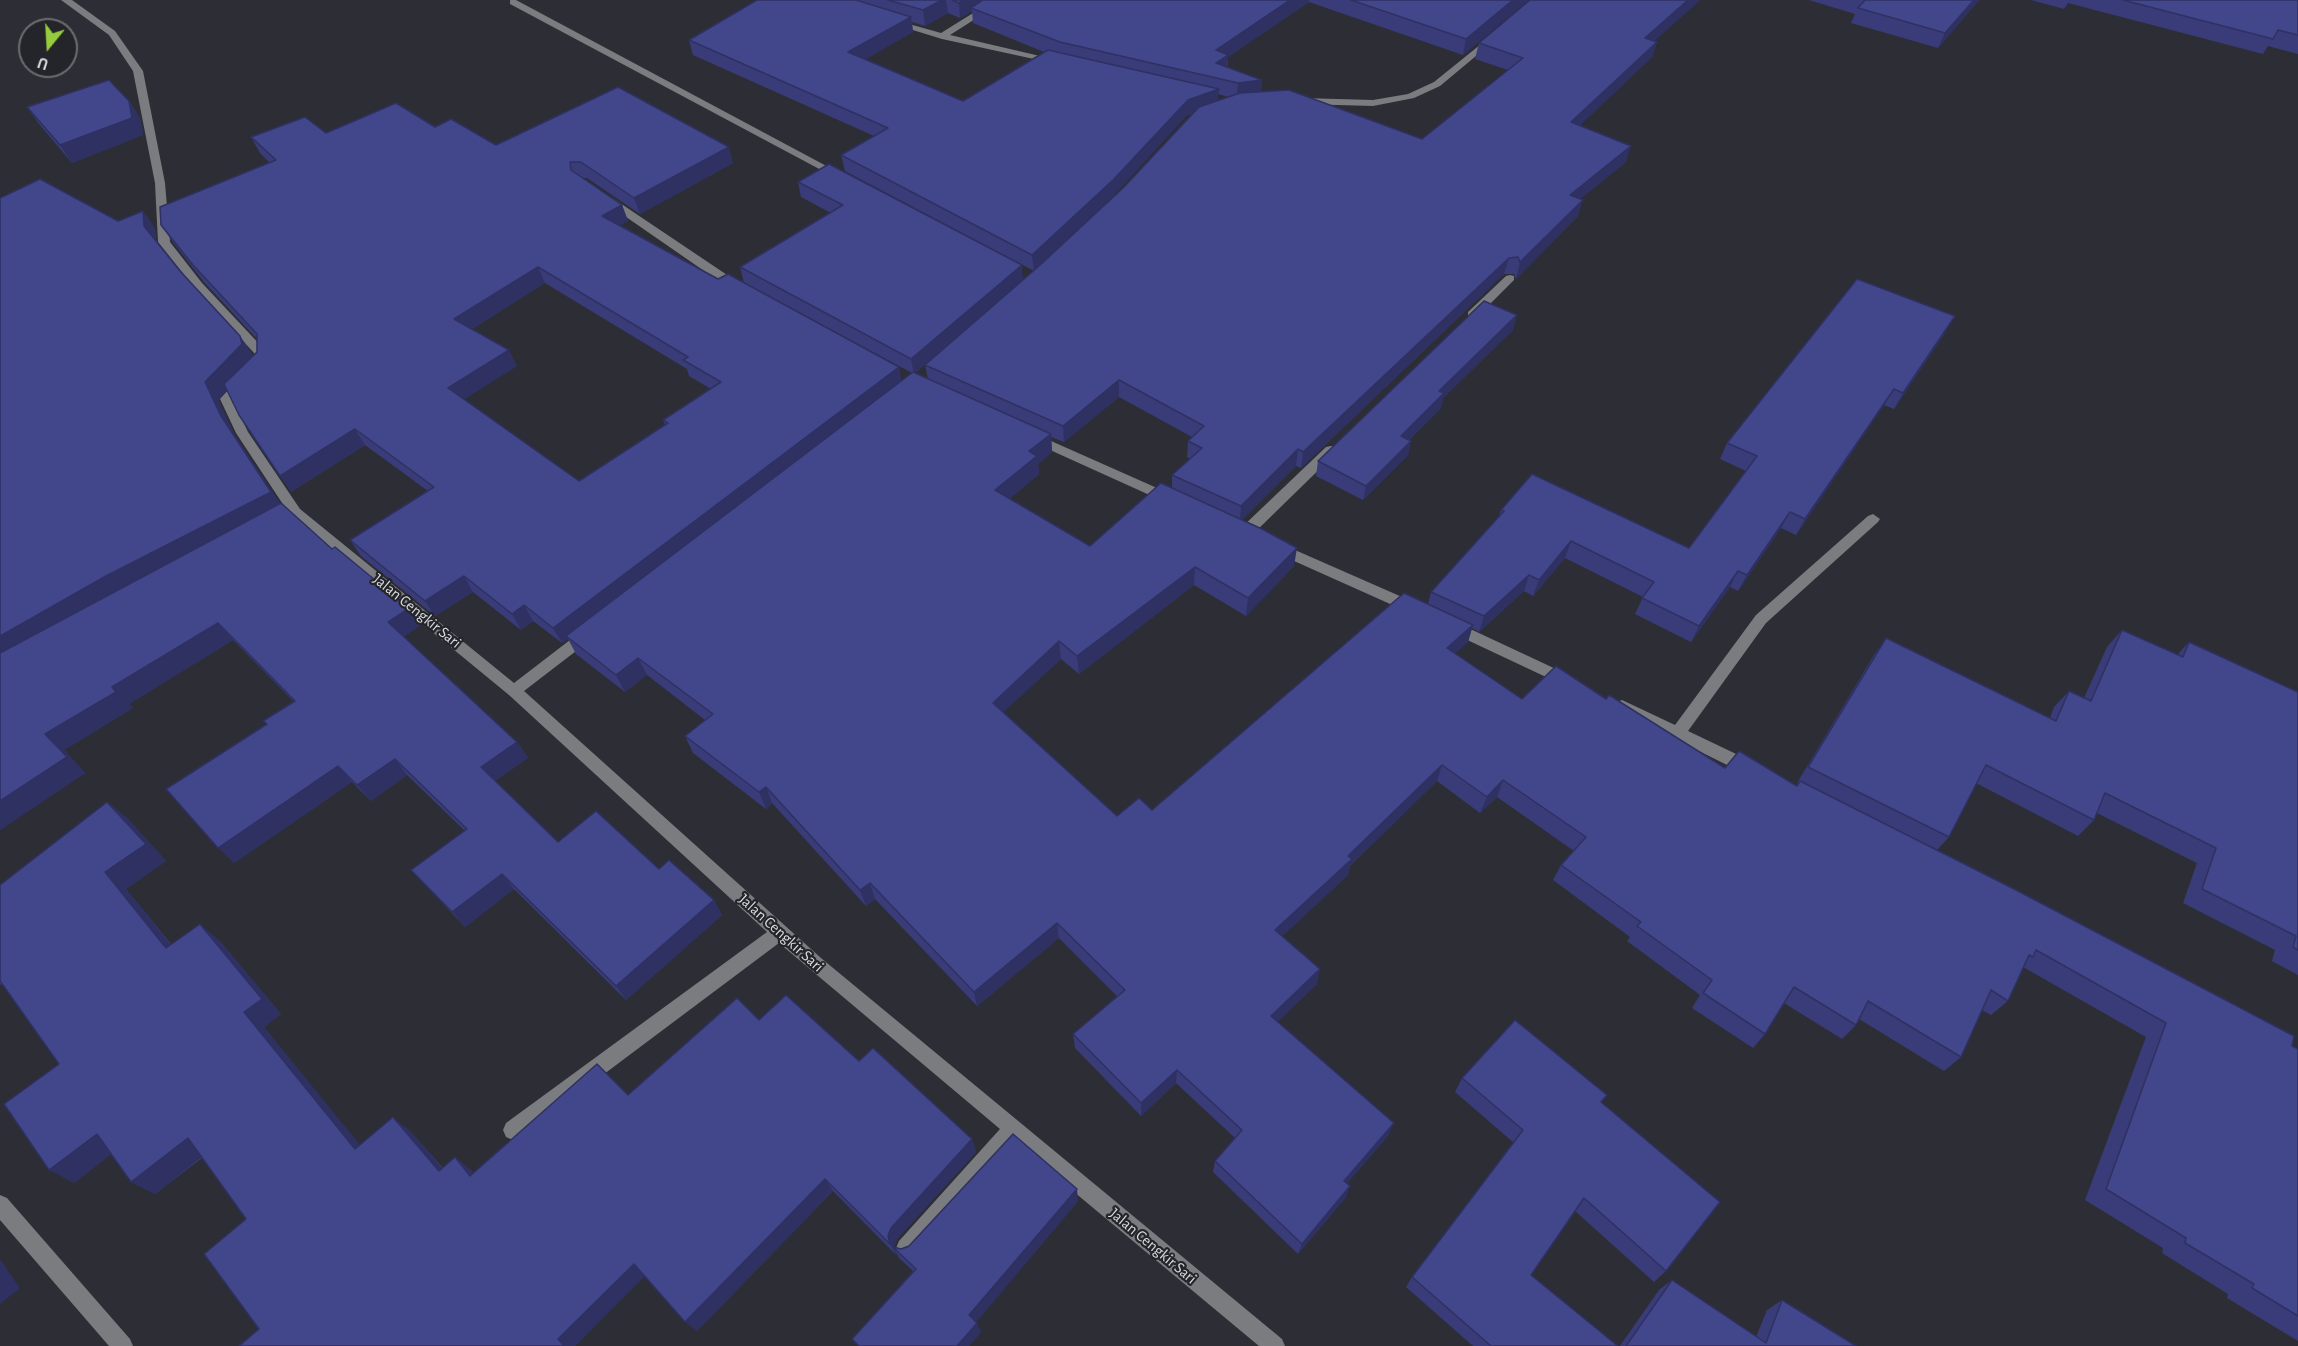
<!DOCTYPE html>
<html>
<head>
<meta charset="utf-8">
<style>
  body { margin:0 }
  #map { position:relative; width:2298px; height:1346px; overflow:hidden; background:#2d2e35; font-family:"Alegreya Sans",sans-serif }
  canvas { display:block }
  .north { position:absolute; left:18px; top:18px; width:60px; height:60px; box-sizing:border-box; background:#24252a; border:2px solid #6c6d72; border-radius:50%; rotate:198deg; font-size:16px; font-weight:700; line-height:24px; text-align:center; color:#d9dade }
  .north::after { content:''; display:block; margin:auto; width:21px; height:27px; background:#95cc3b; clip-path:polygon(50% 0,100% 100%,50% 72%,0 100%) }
</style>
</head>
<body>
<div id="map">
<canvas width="2298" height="1346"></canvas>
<div class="north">U</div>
</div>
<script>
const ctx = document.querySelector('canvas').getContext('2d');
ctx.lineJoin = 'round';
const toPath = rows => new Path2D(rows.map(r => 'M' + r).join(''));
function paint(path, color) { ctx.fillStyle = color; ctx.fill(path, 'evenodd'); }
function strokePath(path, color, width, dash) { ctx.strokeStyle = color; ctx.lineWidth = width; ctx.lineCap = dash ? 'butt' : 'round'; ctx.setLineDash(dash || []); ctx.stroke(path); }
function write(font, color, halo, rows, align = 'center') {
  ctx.font = font + ' "Alegreya Sans",sans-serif'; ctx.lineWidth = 4.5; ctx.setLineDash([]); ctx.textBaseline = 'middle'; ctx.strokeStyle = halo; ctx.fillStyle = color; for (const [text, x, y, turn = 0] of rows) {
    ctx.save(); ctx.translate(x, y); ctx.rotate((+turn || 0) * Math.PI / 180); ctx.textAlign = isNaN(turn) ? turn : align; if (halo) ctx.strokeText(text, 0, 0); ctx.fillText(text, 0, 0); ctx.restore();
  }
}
const minor = toPath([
  [61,0,72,0,115,31,143,71,165,183,170,242,202,283,264,349,267,365,265,368,257,368,254,353,194,287,158,242,155,183,133,71,109,35,61,0],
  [510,0,516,0,847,177,838,179,510,4,510,0],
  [994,0,1005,0,950,35,1057,60,1057,64,942,39,890,23,895,20,941,33,994,0],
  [1491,36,1496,39,1494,41,1440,86,1414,98,1373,106,1301,104,1296,101,1301,98,1373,100,1408,94,1434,82,1491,36],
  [607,196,611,197,745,287,739,291,735,289,710,275,603,201,603,197,607,196],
  [1510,275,1514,276,1514,280,1476,318,1468,318,1468,312,1506,276,1510,275],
  [243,377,249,381,233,400,248,432,300,509,514,683,583,630,593,630,595,634,593,638,524,691,821,958,1282,1339,1285,1346,1259,1346,1014,1142,913,1255,906,1258,899,1255,896,1248,899,1241,1000,1129,779,943,520,1137,513,1140,506,1137,503,1130,506,1123,767,932,509,695,290,515,236,433,220,399,239,378,243,377],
  [1033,433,1175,496,1177,499,1170,504,1165,502,1028,440,1027,437,1028,434,1033,433],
  [1331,446,1336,447,1338,450,1336,453,1250,537,1240,537,1238,533,1240,529,1326,447,1331,446],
  [1873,514,1880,519,1878,522,1766,623,1688,731,1755,763,1757,768,1755,773,1749,775,1743,773,1617,710,1614,706,1617,702,1622,700,1675,725,1756,615,1868,516,1873,514],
  [1279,543,1418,604,1420,608,1413,613,1408,612,1274,552,1272,548,1279,543],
  [1451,620,1573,677,1576,681,1573,685,1563,685,1446,630,1444,626,1446,622,1451,620],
  [0,1195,7,1198,130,1339,133,1346,109,1346,0,1220,0,1195]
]);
const wall = toPath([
  [757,0,1528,0,1463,55,1309,2,1228,57,1228,67,1262,80,1261,92,1422,139,1508,70,1475,59,1479,43,1530,0,1700,0,1654,41,1657,42,1652,57,1580,125,1626,162,1580,199,1578,216,1516,279,1514,274,1504,274,1301,468,1296,466,1242,520,1294,566,1246,616,1194,585,1079,674,1061,659,1003,712,1117,816,1152,810,1428,604,1431,592,1499,516,1501,510,1689,548,1746,471,1720,459,1727,443,1955,316,1945,333,1894,409,1884,405,1796,535,1781,528,1738,591,1730,587,1691,642,1635,614,1643,597,1565,558,1533,596,1524,591,1479,632,1472,628,1468,642,1455,653,1522,699,1606,699,1725,768,1796,786,1798,783,1797,783,1874,655,1886,638,2050,718,2054,707,2069,691,2084,698,2107,647,2122,630,2177,655,2189,642,2298,692,2298,975,2272,961,2275,950,2183,903,2197,863,2097,813,2094,820,2078,836,1976,783,1949,837,1937,850,2298,1049,2298,1341,2227,1298,2228,1294,2162,1253,2163,1248,2085,1200,2146,1037,2023,967,2008,1001,1991,1015,1982,1010,1961,1057,1944,1071,1859,1019,1856,1025,1842,1039,1784,1003,1765,1034,1753,1048,1692,1008,1700,995,1627,941,1630,937,1553,880,1561,865,1574,851,1497,797,1480,813,1437,781,1350,866,1348,875,1282,936,1317,984,1277,1022,1388,1136,1347,1183,1346,1197,1298,1254,1213,1172,1215,1161,1235,1138,1176,1083,1141,1116,1075,1048,1073,1034,1117,996,1059,938,977,1006,875,899,866,906,772,803,766,809,693,753,685,736,705,720,647,675,625,692,576,654,568,639,562,643,533,621,521,630,473,592,435,616,361,556,350,540,428,491,365,445,291,492,227,390,218,400,234,434,280,504,421,625,403,637,517,742,528,758,495,781,558,842,659,869,714,900,722,915,626,1000,514,889,465,927,425,885,411,870,465,831,407,775,371,801,352,782,234,863,266,725,294,702,233,640,129,704,133,708,64,750,85,773,0,830,0,198,118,221,143,211,155,229,156,240,180,271,240,336,252,354,252,357,257,352,257,339,204,282,172,241,161,225,270,163,260,153,251,137,435,127,496,145,733,163,640,214,587,178,583,178,622,205,628,221,620,225,718,279,899,367,901,381,912,373,744,283,740,267,831,213,801,197,798,182,1023,280,1034,271,845,171,841,155,874,136,693,55,689,40],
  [972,11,973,23,1044,52,963,101,865,59,913,32,912,22,925,26,948,13,960,18],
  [1218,94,1229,97,1218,101],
  [1193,114,1124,187,1036,269,1113,196,1187,115],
  [545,283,687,369,689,376,711,389,663,420,665,425,579,481,464,399,517,366,472,329],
  [1005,296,925,365,928,379,915,373],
  [1119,397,1192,437,1188,441,1187,457,1190,459,1172,475,1172,488,1090,546,1009,499,1039,474,1038,464,1052,452,1051,437,1064,442],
  [1809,0,1979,0,1938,48,1851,23,1855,14],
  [2031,0,2298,0,2298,54,2268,46,2263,54,2068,3,2064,9],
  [129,101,140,118,143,135,72,163,39,124,27,107],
  [1513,330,1443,398,1441,408,1409,440,1411,441,1408,455,1363,500,1316,476,1318,461],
  [107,802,128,819,166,861,126,889,171,944,219,940,281,1014,264,1027,359,1145,410,1131,443,1168,455,1157,474,1173,628,1095,759,1020,859,1061,972,1139,976,1152,897,1239,894,1247,901,1249,1078,1201,976,1322,981,1332,969,1346,858,1346,852,1339,913,1271,899,1258,894,1249,896,1255,833,1191,697,1331,644,1276,575,1346,239,1346,259,1329,246,1219,202,1158,155,1194,131,1182,111,1154,74,1183,59,1064,2,984,0,985,0,885],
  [1462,1078,1601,1102,1666,1271,1654,1282,1575,1211,1531,1275,1618,1346,1473,1346,1406,1287,1412,1277,1514,1143,1455,1092],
  [1672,1280,1756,1337,1767,1310,1782,1300,1856,1346,1620,1346,1659,1290]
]);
const shadedWall = toPath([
  [942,0,946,0,948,13,925,26,923,10],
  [963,0,990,0,971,8,972,11,960,18,959,3],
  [1290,0,1309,0,1309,2,1228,57,1227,71,1216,79,1216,50],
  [1513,0,1528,0,1463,55,1466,39],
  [1688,0,1700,0,1640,54,1645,38],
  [1974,0,1979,0,1938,48,1945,33],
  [911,17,913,32,851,68,848,52],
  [1657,42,1652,57,1567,138,1571,122],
  [1262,80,1261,96,1237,99,1238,83],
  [1219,89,1218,104,1187,115,1113,196,1034,271,1032,255,1188,100],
  [129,101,140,118,143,135,72,163,60,145],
  [1631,146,1626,162,1565,211,1570,195],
  [729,147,733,163,640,214,634,198],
  [1583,200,1578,216,1516,279,1520,262],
  [622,205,628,221,608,232,602,216],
  [143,211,155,229,156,243,144,226],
  [1509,258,1504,274,1301,468,1303,452],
  [1022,265,1023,280,914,374,911,359],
  [538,267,545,283,462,335,454,319],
  [1517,315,1513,330,1443,398,1441,408,1398,450,1401,436,1439,391],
  [1955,316,1945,333,1894,409,1903,393],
  [240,336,252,354,254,362,218,400,234,434,284,509,0,663,0,636,221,416,205,382],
  [509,350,517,366,457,404,448,388],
  [899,367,902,383,566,636,568,639,562,643,553,628],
  [1119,380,1119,397,1064,442,1063,426],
  [1894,389,1884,405,1796,535,1805,519],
  [355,429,365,445,291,492,280,476],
  [1051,434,1052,452,1038,464,1039,474,997,509,995,490,1029,451],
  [1411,441,1408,455,1363,500,1366,486],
  [1298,449,1296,466,1240,522,1241,506],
  [1790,512,1781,528,1738,591,1747,575],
  [1571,541,1565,558,1533,596,1539,580],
  [1297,548,1294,566,1246,616,1248,598],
  [1195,567,1194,585,1079,674,1077,656],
  [1738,571,1730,587,1691,642,1699,626],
  [1529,575,1524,591,1479,632,1484,616],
  [464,576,473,592,435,616,425,601],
  [524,605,533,621,521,630,512,614],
  [409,608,421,625,400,639,388,622],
  [218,623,233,640,129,704,133,708,64,750,85,773,0,830,0,801,45,734,112,687],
  [1473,625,1468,642,1442,665,1447,648],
  [1059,641,1061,659,995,720,993,703],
  [638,658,647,675,625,692,616,675],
  [517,742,528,758,492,783,481,767],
  [395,759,407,775,371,801,357,785],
  [1442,765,1437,781,1350,866,1348,875,1273,945,1275,930,1348,856],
  [338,766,352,782,234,863,218,848],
  [1503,780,1497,797,1480,813,1487,797],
  [766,787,772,803,766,809,759,792],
  [107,802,128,819,166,861,126,889,186,964,166,948,105,872],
  [502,874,514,889,465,927,452,912],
  [870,883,875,899,866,906,860,890],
  [714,900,722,915,626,1000,616,986],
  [1057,923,1059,938,977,1006,974,992],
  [200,924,219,940,281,1014,264,1027,373,1161,355,1149,244,1012],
  [1320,969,1317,984,1268,1030,1271,1016],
  [1177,1070,1176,1083,1141,1116,1141,1103],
  [393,1117,410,1131,456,1184,439,1171],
  [1394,1123,1388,1136,1340,1192,1344,1181],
  [97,1134,121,1147,74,1183,49,1170],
  [188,1138,209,1151,155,1194,131,1182],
  [972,1139,976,1152,897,1239,894,1247,896,1255,890,1244,888,1236,891,1228],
  [455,1157,471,1170,486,1188,470,1176],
  [825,1179,833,1191,697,1331,685,1322],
  [1350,1186,1346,1197,1298,1254,1302,1244],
  [1077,1189,1078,1201,974,1325,969,1315],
  [0,1259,20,1288,0,1304],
  [634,1264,646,1275,575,1346,564,1346,558,1339],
  [977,1323,981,1332,969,1346,957,1346]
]);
const building = toPath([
  [757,0,856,0,911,17,848,52,963,101,1048,50,1219,89,1188,100,1113,180,1032,255,841,155,888,128,689,40,757,0],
  [888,0,942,0,923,10,888,0],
  [952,0,963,0,959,3,952,0],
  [983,0,1290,0,1216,50,1228,55,1216,63,1262,80,1238,83,1060,42,971,8,983,0],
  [1351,0,1513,0,1466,39,1351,0],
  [1530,0,1688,0,1645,38,1657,42,1571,122,1631,146,1570,195,1583,200,1520,262,1518,257,1509,258,1303,452,1298,449,1241,506,1172,475,1202,448,1188,441,1204,426,1119,380,1063,426,925,365,1039,266,1124,187,1199,107,1240,93,1289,90,1422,139,1523,58,1479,43,1530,0],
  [1865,0,1974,0,1945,33,1858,8,1865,0],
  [2123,0,2298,0,2298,35,2278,30,2273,39,2123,0],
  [109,80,129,101,132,118,60,145,27,107,109,80],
  [618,87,729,147,634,198,581,162,570,162,571,170,622,205,602,216,718,279,728,274,899,367,553,628,524,605,512,614,464,576,425,601,350,540,434,487,355,429,280,476,239,415,224,384,257,352,257,334,193,265,161,225,160,207,276,160,251,137,305,117,326,133,396,103,435,127,451,119,496,145,618,87],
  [538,267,688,357,683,360,721,382,663,420,668,423,579,481,448,388,509,350,454,319,538,267],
  [829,164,1022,265,911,359,740,267,843,205,798,182,829,164],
  [40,179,118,221,143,211,144,226,180,271,240,336,242,344,205,382,221,416,271,492,106,576,0,636,0,198,40,179],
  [1857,279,1955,316,1903,393,1894,389,1805,519,1790,512,1747,575,1738,571,1699,626,1642,598,1654,582,1571,541,1539,580,1529,575,1484,616,1431,592,1504,511,1501,510,1532,474,1689,548,1757,456,1727,443,1857,279],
  [1484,301,1517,315,1439,391,1444,393,1401,436,1411,441,1366,486,1318,461,1484,301],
  [913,372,1051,434,1029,451,1037,456,995,490,1090,546,1161,483,1262,529,1297,548,1248,598,1195,567,1077,656,1059,641,993,703,1117,816,1139,798,1152,810,1404,593,1473,625,1447,648,1522,699,1556,666,1606,699,1609,695,1725,768,1739,751,1797,786,1800,781,2016,890,2294,1036,2292,1046,2298,1049,2298,1316,2252,1288,2254,1284,2185,1243,2186,1238,2106,1189,2166,1023,2036,950,2033,957,2029,955,2008,1001,1991,990,1961,1057,1868,1001,1856,1025,1794,987,1765,1034,1703,993,1712,980,1637,926,1641,922,1561,865,1586,837,1503,780,1487,797,1442,765,1348,856,1352,859,1275,930,1320,969,1271,1016,1394,1123,1344,1181,1350,1186,1302,1244,1215,1161,1242,1130,1177,1070,1141,1103,1073,1034,1125,990,1057,923,974,992,870,883,860,890,766,787,759,792,685,736,713,714,638,658,616,675,566,636,913,372],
  [281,503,332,549,335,547,409,608,388,622,517,742,481,767,558,842,596,811,659,869,669,860,714,900,616,986,502,874,452,912,411,870,467,829,395,759,357,785,338,766,218,848,166,789,267,724,263,721,295,701,218,623,112,687,116,692,45,734,67,757,0,801,0,653,281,503],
  [2122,630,2183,657,2189,642,2298,692,2298,950,2293,947,2296,936,2202,889,2216,848,2105,793,2094,820,1986,765,1949,837,1808,767,1886,638,2056,721,2069,691,2091,701,2122,630],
  [107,802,146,844,105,872,166,948,200,924,262,999,244,1012,355,1149,393,1117,439,1171,455,1157,470,1176,597,1064,628,1095,737,998,759,1020,786,995,859,1061,873,1048,972,1139,891,1228,888,1236,890,1244,825,1179,685,1322,634,1264,558,1339,564,1346,239,1346,259,1329,204,1254,246,1219,188,1138,131,1182,97,1134,49,1170,4,1104,59,1064,0,981,0,885,107,802],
  [1515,1020,1607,1095,1601,1102,1720,1202,1666,1271,1584,1198,1531,1275,1618,1346,1491,1346,1412,1277,1523,1130,1462,1078,1515,1020],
  [1013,1134,1077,1189,969,1315,977,1323,957,1346,859,1346,852,1339,916,1269,893,1247,901,1249,909,1246,1013,1134],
  [1672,1280,1766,1343,1782,1300,1856,1346,1626,1346,1672,1280]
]);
const streetNames = [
  ["Jalan Cengkir Sari",417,611,39],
  ["Jalan Cengkir Sari",781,933,42],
  ["Jalan Cengkir Sari",1153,1246,40]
];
paint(minor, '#7b7c7f');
paint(wall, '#393c78');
paint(shadedWall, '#2e3161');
paint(building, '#42468b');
strokePath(building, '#2e3161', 1.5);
write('16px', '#d9dade', '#24252a', streetNames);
</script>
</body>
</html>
